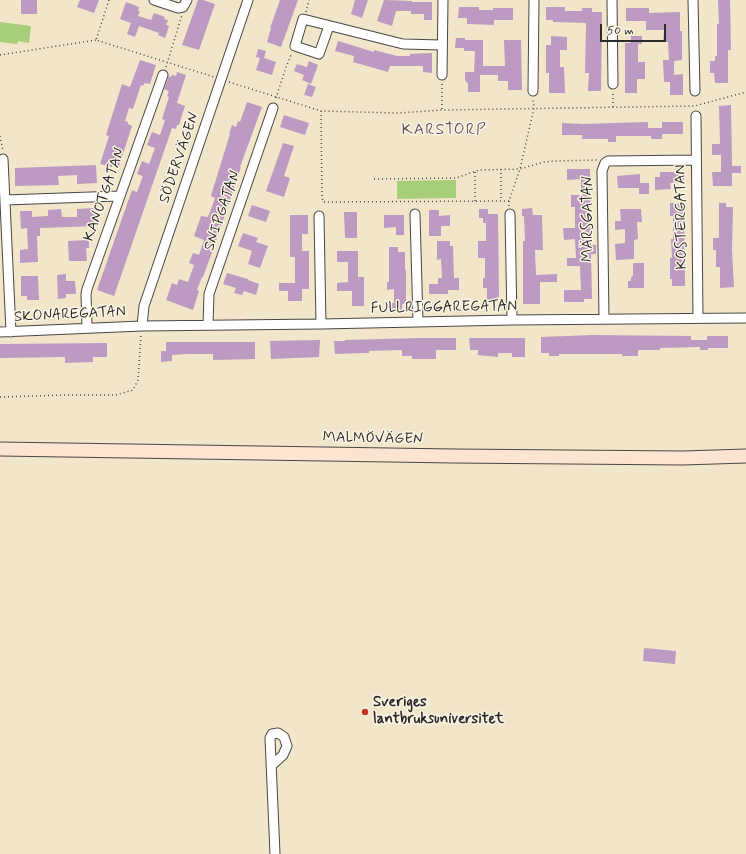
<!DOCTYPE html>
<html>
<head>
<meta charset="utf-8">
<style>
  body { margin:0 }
  #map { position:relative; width:746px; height:854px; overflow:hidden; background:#f1e6c9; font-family:Mynerve,sans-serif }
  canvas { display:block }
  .scale { position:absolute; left:600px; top:24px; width:66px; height:18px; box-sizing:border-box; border:2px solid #2b2b2b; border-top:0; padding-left:5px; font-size:12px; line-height:14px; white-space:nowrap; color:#2b2b2b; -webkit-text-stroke:3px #fcf5e5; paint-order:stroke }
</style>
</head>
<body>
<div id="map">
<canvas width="746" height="854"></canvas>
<div class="scale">50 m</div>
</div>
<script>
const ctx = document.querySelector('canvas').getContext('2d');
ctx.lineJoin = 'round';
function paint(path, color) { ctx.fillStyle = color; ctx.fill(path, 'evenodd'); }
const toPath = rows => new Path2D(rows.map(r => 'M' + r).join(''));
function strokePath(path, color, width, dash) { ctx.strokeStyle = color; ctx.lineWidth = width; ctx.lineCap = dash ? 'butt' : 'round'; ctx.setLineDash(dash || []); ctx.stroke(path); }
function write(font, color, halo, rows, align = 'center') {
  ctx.font = font + ' Mynerve,sans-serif'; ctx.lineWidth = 3; ctx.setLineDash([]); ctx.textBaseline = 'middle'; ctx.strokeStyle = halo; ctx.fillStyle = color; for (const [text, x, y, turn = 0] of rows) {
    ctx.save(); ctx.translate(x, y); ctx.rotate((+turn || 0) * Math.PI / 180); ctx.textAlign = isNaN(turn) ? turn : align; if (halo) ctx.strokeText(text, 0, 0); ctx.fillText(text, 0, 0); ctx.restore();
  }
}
const green = toPath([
  [0,22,31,26,29,43,18,41,17,44,0,42],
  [456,180,456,198,397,199,397,181]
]);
const building = toPath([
  [21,0,37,0,37,14,21,14],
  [80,0,99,0,94,13,77,7],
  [198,0,203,0,215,4,199,50,182,45],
  [280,0,298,0,281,47,267,42,271,28,270,28],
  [355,0,368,0,362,18,351,14],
  [384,0,412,1,412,2,432,2,432,20,424,20,424,14,411,14,411,11,396,11,392,26,377,21],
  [718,0,730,0,731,50,728,50,728,83,715,83,714,73,710,73,710,61,715,61,715,56,717,56,717,24,719,24],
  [126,2,139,7,138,11,140,11,138,16,151,20,154,13,165,17,164,19,168,20,166,25,169,26,165,38,158,35,159,33,139,26,135,37,127,34,131,23,120,19],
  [459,7,479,7,479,10,493,10,493,8,513,8,513,20,494,20,494,25,467,24,467,18,458,18],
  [546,7,565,7,565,11,582,11,582,8,592,8,592,12,602,12,601,91,588,91,589,73,585,73,586,23,553,22,553,20,546,20],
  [626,8,649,8,649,13,680,12,680,31,682,31,682,60,674,61,674,75,683,74,683,95,670,95,670,82,664,82,663,60,669,60,668,42,663,42,664,30,646,30,646,21,626,21],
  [551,36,567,37,567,50,560,50,560,67,564,67,565,93,549,93,549,73,546,73,546,45,551,45],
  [631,36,642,36,642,44,638,44,638,62,645,62,645,79,637,79,637,93,625,93,625,43,631,43],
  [456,38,465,38,465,40,483,40,483,66,505,66,504,40,521,40,522,90,508,90,508,81,498,81,498,75,480,75,480,92,468,92,468,84,465,80,465,72,474,72,475,51,464,51,464,48,455,48],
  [338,41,374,52,374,50,397,56,410,56,410,54,432,53,432,73,423,72,423,66,390,66,388,72,353,62,354,56,335,51],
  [258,49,266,51,264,58,276,62,272,75,256,70,260,58,256,57],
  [140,60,156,65,154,71,150,84,145,83,143,86,141,85,133,109,129,108,125,121,128,122,128,124,132,126,119,166,113,164,112,167,100,164,109,136,106,135,122,84,130,87],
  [309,61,318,65,311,84,302,80,304,75,294,71,297,64,307,67],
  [177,72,186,75,177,103,185,106,183,112,179,125,177,125,176,129,172,128,114,296,97,290,132,190,137,192,143,176,137,174,142,161,149,164,155,148,147,145,152,132,160,135,165,120,162,119,169,97,167,96,169,91,164,89,169,76,171,77,172,75,176,76],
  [308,84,316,87,312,97,304,95],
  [247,102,262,107,240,167,241,167,214,247,203,277,202,277,197,290,199,291,193,310,166,300,172,283,177,285,179,279,188,282,194,265,189,263,193,253,199,255,204,240,194,236,201,216,208,217,215,198,211,196,212,192,230,134,229,134,232,125,236,127,238,121,240,122],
  [731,105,732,166,741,166,741,173,732,173,732,186,713,186,712,172,721,172,721,155,712,155,712,144,720,144,719,106],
  [284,115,309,123,305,135,280,127],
  [648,122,648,128,662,128,662,122,683,122,683,134,662,134,662,139,651,139,651,136,616,136,616,142,608,142,608,139,582,139,582,135,562,135,562,123,583,124],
  [283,143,294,146,284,176,290,178,284,197,266,191],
  [96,165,97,183,77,184,77,175,58,176,59,185,15,186,15,168],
  [567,169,590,169,591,245,596,245,596,254,591,254,592,299,584,299,584,302,564,302,564,290,581,290,580,266,567,266,567,258,576,258,575,239,564,240,563,228,575,228,575,207,571,207,571,195,581,195,581,179,567,180],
  [660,172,684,172,684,183,670,183,671,189,655,190,655,177,660,177],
  [640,174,640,183,649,183,649,194,639,194,639,188,618,188,617,176],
  [670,203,684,203,685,286,672,286,672,279,670,279,670,258,672,258,671,239,673,239,673,216,670,216],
  [719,203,726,203,726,207,733,207,732,250,734,287,720,288,720,267,716,267,716,250,713,250,713,238,719,238],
  [252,205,270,211,266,222,248,216],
  [96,208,97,226,40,228,40,236,37,236,38,262,20,263,20,250,28,249,27,228,21,229,20,211,32,211,32,217,48,216,48,210,61,209,62,217,77,217,77,209],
  [532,208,533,215,542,215,543,250,535,250,536,275,557,274,557,282,540,282,540,304,523,304,523,241,525,241,524,216,522,216,522,209],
  [479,209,488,209,488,214,498,214,499,297,498,297,498,302,487,302,487,288,483,288,483,278,485,278,485,258,478,258,478,241,486,241,486,223,483,223,483,218,479,218],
  [620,209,641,209,642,222,637,222,638,239,634,240,634,259,616,260,615,244,625,243,625,229,615,230,615,221,621,221],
  [429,210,439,210,439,216,450,215,450,226,441,226,441,236,429,236],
  [344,212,357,212,357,238,345,238],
  [290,215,308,215,308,234,302,234,302,251,309,251,309,289,302,289,302,301,288,301,288,291,279,291,279,283,295,283,295,257,290,257],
  [384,215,404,215,404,235,396,235,396,227,384,228],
  [243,233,258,238,256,242,268,246,260,268,248,264,252,251,238,246],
  [89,240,89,248,86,248,87,261,69,261,68,241],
  [437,241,450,241,450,246,453,246,454,278,459,278,459,290,448,290,448,294,429,294,429,284,438,284,438,278,442,278,441,259,437,260],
  [389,247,398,247,398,252,405,252,405,270,406,270,406,304,402,304,402,310,392,310,392,303,394,303,394,289,387,290,387,282,389,282],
  [337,251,358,251,358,277,364,277,364,306,352,306,352,291,337,291,337,283,348,282,348,262,337,262],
  [633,263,644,263,644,288,628,288,628,281,631,281,631,277,633,276],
  [227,273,248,279,248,280,259,284,256,295,244,291,242,295,234,293,236,288,223,284],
  [66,274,66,281,75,281,76,294,66,294,66,298,58,299,57,275],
  [21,276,38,276,39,300,27,300,27,296,21,296],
  [593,335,691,336,691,340,707,340,707,336,728,336,728,348,708,348,708,350,700,350,700,347,660,348,660,350,638,350,638,356,622,356,622,354,559,354,559,356,549,356,549,353,541,353,541,337],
  [421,338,456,338,456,350,436,350,436,359,412,359,412,356,402,356,402,350,369,351,369,353,363,353,335,354,334,341,345,341,345,340],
  [469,338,525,338,525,357,512,357,512,353,498,353,498,357,478,355,478,350,470,350],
  [320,340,319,357,271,359,270,341],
  [166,342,255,342,255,359,213,360,213,354,188,354,172,355,172,361,161,362,161,351,166,351],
  [107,343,107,357,93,357,93,362,65,363,65,357,0,358,0,344],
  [644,648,676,651,675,664,643,661]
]);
const path = toPath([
  [109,0,96,40,214,77],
  [306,12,309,0],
  [0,55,96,40],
  [166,67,182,15],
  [229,82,321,111,398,113,442,110,695,106,746,92],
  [442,84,442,110],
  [276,98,286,67,291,55],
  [613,107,613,92],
  [321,111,322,196,323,202,509,201],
  [0,136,3,151],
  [501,169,501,201],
  [374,179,456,178,479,170,520,169,544,162,556,161,597,160],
  [475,201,475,171],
  [509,206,509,201,520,169,534,108,533,99],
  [0,397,65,395,116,395,133,390,138,380,141,335]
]);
const street = toPath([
  [154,0,178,8,183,7,187,0],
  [612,0,613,84],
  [693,0,695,91],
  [329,26,319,54,295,46,303,19,403,44,441,45],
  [442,75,443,0],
  [533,91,534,0],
  [696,116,698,318],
  [3,159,11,332],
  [5,200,119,196],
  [415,214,418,322],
  [510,214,512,320],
  [319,216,321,324],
  [604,319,602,171,605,163,608,161,696,160],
  [208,325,209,294,273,108],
  [142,326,144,306,248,0],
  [87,327,86,294,87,289,163,75],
  [0,332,142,326,321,324,512,320,746,318],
  [271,766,283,755,287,746,284,737,278,733,272,734,270,738,275,854]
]);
const secondary = toPath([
  [0,449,454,456,683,458,746,456]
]);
const markers = [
  [365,712,4,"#c8321e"]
];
const streetNames = [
  ["SÖDERVÄGEN",180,158,-71],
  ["KANOTGATAN",105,195,-71],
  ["SNIPGATAN",223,211,-71],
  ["KOSTERGATAN",682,217,-91],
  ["MÄRSGATAN",589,219,-90],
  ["FULLRIGGAREGATAN",444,308,-1],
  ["SKONAREGATAN",70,315,-3],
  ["MALMÖVÄGEN",373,439,1]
];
const poiNames = [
  ["Sveriges",373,703],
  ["lantbruksuniversitet",373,720]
];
const neighbourhoodNames = [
  ["KARSTORP",444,131]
];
paint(green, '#a7ce78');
paint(building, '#bd9ac1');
strokePath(street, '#494743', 11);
strokePath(secondary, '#494743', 15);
strokePath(path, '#494743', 1.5, [1, 3]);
strokePath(street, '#fff', 9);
strokePath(secondary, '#fde4d1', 13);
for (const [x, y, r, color] of markers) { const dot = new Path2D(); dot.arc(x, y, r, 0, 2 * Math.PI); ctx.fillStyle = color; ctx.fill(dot); strokePath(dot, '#fcf5e5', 1.5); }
write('15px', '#2b2b2b', '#fcf5e5', streetNames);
write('bold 15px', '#2b2b2b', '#fcf5e5', poiNames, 'left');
ctx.letterSpacing = '1px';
write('16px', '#5e5260', '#fcf5e5', neighbourhoodNames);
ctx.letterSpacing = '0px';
</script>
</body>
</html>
